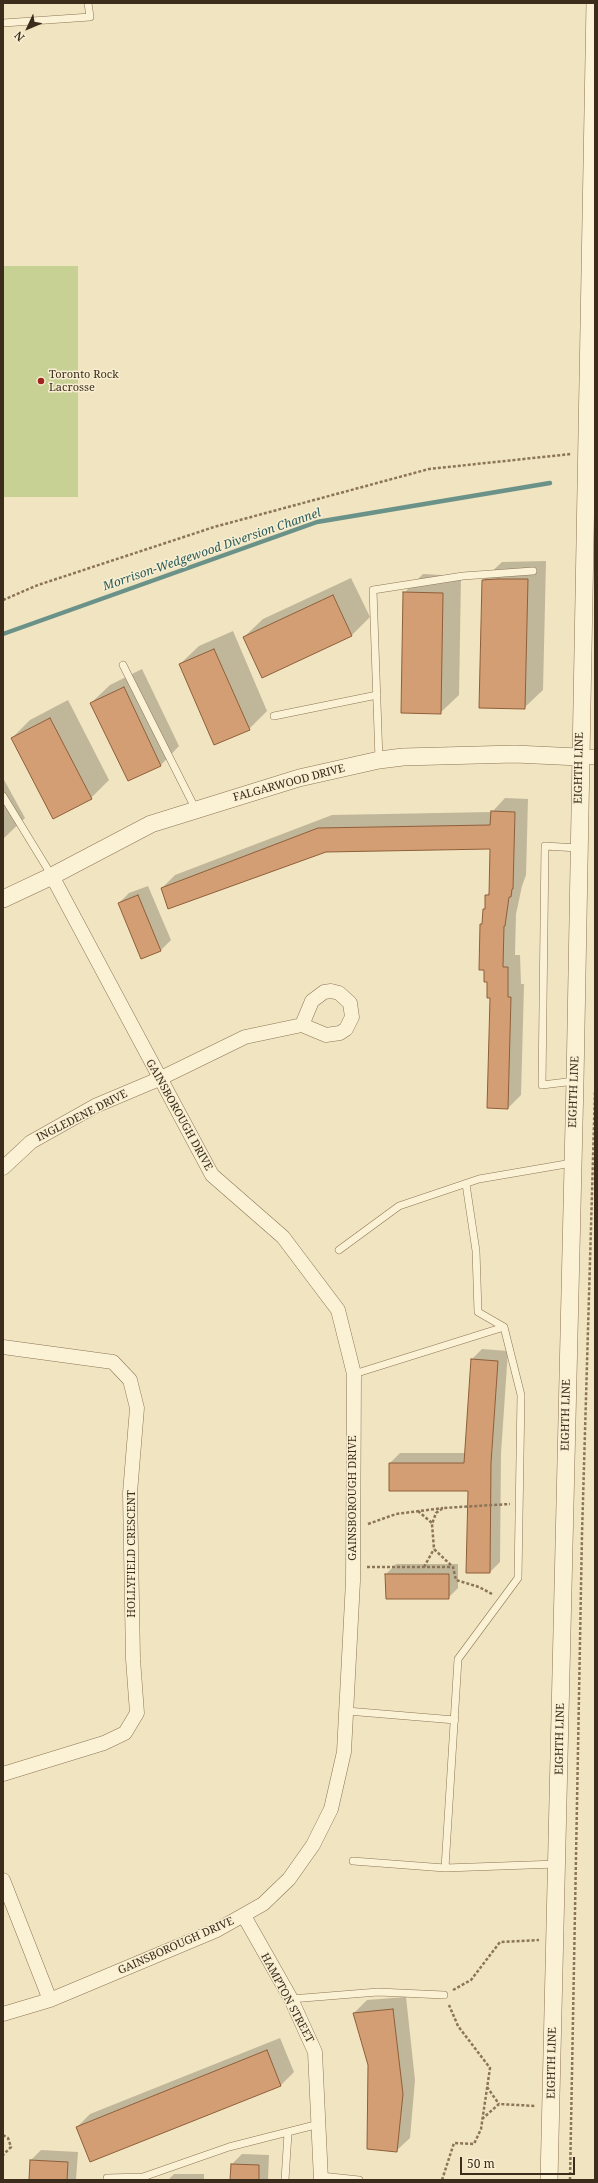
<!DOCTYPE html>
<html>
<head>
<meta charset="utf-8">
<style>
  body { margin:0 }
  #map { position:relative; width:598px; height:2183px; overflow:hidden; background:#f1e4c0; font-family:"Noto Serif",serif }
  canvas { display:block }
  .frame { position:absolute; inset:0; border:4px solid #3b2c1c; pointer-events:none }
  .north { position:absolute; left:8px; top:8px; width:40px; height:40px; -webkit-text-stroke:3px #f8eed1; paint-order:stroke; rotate:226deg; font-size:11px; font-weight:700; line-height:16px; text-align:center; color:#3b2c1c }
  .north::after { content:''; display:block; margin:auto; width:14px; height:18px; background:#3b2c1c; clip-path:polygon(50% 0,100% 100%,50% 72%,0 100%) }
  .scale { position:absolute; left:460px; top:2157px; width:115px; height:18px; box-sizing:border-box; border:2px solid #3b2c1c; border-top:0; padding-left:5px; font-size:12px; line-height:14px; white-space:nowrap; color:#3b2c1c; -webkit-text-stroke:3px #f8eed1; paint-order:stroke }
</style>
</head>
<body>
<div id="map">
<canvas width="598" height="2183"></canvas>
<div class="frame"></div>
<div class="north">N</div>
<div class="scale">50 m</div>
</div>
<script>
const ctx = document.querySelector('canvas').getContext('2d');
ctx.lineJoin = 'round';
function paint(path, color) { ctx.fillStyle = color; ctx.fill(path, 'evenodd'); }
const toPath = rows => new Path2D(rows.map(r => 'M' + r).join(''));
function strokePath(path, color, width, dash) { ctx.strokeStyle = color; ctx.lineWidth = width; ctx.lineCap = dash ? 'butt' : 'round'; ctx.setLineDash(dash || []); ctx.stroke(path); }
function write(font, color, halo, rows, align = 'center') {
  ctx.font = font + ' "Noto Serif",serif'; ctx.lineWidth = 3; ctx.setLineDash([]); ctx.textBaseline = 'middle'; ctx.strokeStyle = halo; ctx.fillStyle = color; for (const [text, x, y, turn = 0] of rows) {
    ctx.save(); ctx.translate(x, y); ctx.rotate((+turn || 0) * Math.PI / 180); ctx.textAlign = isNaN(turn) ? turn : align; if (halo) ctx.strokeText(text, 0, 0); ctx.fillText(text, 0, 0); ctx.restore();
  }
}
const green = toPath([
  [3,266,78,266,78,497,3,497]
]);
const shadow = toPath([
  [546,561,543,690,524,708,483,580,502,562],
  [423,574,461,576,459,695,440,713,404,593],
  [351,578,370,617,351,636,244,637,263,619],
  [233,631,267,711,249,729,180,664,199,646],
  [142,669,179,746,161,765,128,780,91,703,110,685],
  [68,700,109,780,91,798,12,738,30,720],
  [3,778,25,818,3,839],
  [505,798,528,799,526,875,522,886,516,914,515,955,520,955,521,984,524,984,521,1095,508,1108,491,997,484,909,486,907,486,896,490,892,491,848,326,851,162,888,175,875,332,815,492,812],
  [148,886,171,940,161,950,119,903,129,893],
  [482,1349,508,1351,501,1453,500,1562,490,1572,469,1490,390,1463,400,1453,465,1453,472,1359],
  [396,1564,458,1564,458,1588,448,1598,386,1574],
  [406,1997,415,2080,410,2138,396,2151,354,2013,367,2000],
  [280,2038,294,2072,281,2085,90,2161,77,2127,90,2114],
  [41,2150,78,2152,76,2180,30,2180,31,2160],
  [242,2154,269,2155,268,2180,231,2180,232,2164],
  [174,2174,204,2174,204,2180,168,2180]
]);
const stream = toPath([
  [3,634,317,522,550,483]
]);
const building = toPath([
  [498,579,528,579,525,709,479,708,482,580,498,579],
  [403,592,443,593,441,714,401,713,403,592],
  [333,595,352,636,262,678,243,637,333,595],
  [214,649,250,730,214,745,179,664,214,649],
  [124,687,161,766,128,781,90,703,124,687],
  [50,718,92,799,53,819,11,738,50,718],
  [491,811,515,812,513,889,512,889,511,897,509,897,505,926,504,926,503,967,508,967,508,997,511,997,508,1109,487,1108,490,998,487,998,487,982,484,982,484,970,479,970,480,924,482,924,483,909,485,909,485,895,489,895,490,849,326,852,168,909,161,888,318,828,490,825,491,811],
  [138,895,161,951,141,959,118,903,138,895],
  [471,1359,498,1361,491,1463,490,1573,466,1573,468,1491,389,1491,389,1463,464,1463,471,1359],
  [385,1574,449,1574,449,1599,386,1599,385,1574],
  [393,2009,403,2094,397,2152,367,2149,368,2065,353,2013,393,2009],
  [267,2050,281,2086,90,2162,76,2127,267,2050],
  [30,2160,68,2162,67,2180,29,2180,30,2160],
  [231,2164,259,2165,259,2180,230,2180,231,2164]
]);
const path = toPath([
  [3,600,38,585,214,527,429,469,571,454],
  [418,1511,432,1523],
  [368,1524,396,1514,443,1508],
  [367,1567,452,1567],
  [424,1567,434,1549],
  [492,1594,479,1587,456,1580,453,1567,434,1549,432,1524,436,1513,443,1508,510,1504],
  [453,1990,471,1980,500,1942,539,1940],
  [487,2087,499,2104],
  [482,2119,499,2104,536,2106],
  [3,2135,8,2138,11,2147,3,2155],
  [442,2180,454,2143,474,2144,481,2129,490,2068,458,2026,449,2005],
  [570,2180,582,1534,595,1091]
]);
const service = toPath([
  [3,23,90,17,88,3],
  [123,665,196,810],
  [274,716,377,695],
  [379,760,373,590,463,576,533,571],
  [3,796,52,876],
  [575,1081,542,1085,545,846,578,848],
  [339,1250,399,1206,479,1179,572,1163],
  [354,1374,504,1327],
  [347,1711,455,1720],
  [353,1861,445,1868,557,1864],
  [445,1868,458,1659,518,1578,521,1395,504,1327,478,1312,476,1251,466,1184],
  [291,1999,378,1992,444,1995],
  [321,2176,359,2180],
  [107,2180,107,2178,143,2177,229,2147,319,2124],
  [285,2180,288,2133]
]);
const minor = toPath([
  [579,757,595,757],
  [331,991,339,993,350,1003,352,1017,346,1029,340,1033,326,1035,302,1025,312,1001,324,992,331,991],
  [3,1168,31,1142,95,1106,159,1079,245,1037,302,1025],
  [3,1347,113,1362,130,1380,137,1408,130,1493,133,1659,137,1713,125,1733,104,1743,3,1774],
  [3,1880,50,2000],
  [244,1916,291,1999,315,2052,321,2180],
  [3,2014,50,2000,217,1930,263,1904,289,1879,313,1845,331,1809,344,1752,353,1581,354,1374,338,1310,283,1237,212,1175,52,876]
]);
const tertiary = toPath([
  [3,899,52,876,151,824,299,778,379,760,403,757,515,754,579,757],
  [549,2180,575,1081,595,3]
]);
const markers = [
  [41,381,4,"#a02521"]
];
const poiNames = [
  ["Toronto Rock",49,375],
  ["Lacrosse",49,388]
];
const streetNames = [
  ["EIGHTH LINE",579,768,-89],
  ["FALGARWOOD DRIVE",289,783,-15],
  ["EIGHTH LINE",574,1092,-88],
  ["GAINSBOROUGH DRIVE",179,1115,61],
  ["INGLEDENE DRIVE",82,1116,-27],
  ["EIGHTH LINE",566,1415,-89],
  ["GAINSBOROUGH DRIVE",353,1498,-90],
  ["HOLLYFIELD CRESCENT",132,1554,-90],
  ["EIGHTH LINE",560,1739,-89],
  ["GAINSBOROUGH DRIVE",176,1946,-24],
  ["HAMPTON STREET",287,1998,62],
  ["EIGHTH LINE",552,2063,-89]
];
const waterNames = [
  ["Morrison-Wedgewood Diversion Channel",212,550,-19]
];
paint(green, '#c7d193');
paint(shadow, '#0003');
strokePath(stream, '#6a9289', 4.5);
paint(building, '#d39e73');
strokePath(building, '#8e5e3a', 1);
strokePath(service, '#8c7557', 8);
strokePath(minor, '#8c7557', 15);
strokePath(tertiary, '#8c7557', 18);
strokePath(path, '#8c7557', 2.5, [3, 2]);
strokePath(service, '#fbf1d4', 7);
strokePath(minor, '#fbf1d4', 14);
strokePath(tertiary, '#fbf1d4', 17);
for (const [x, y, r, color] of markers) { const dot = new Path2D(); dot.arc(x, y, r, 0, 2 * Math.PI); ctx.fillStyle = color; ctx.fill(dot); strokePath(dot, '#f8eed1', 1.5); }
write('11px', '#3b2c1c', '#f8eed1', poiNames, 'left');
write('11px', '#3b2c1c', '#f8eed1', streetNames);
write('italic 12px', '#2a5c5a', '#f8eed1', waterNames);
</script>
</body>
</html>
